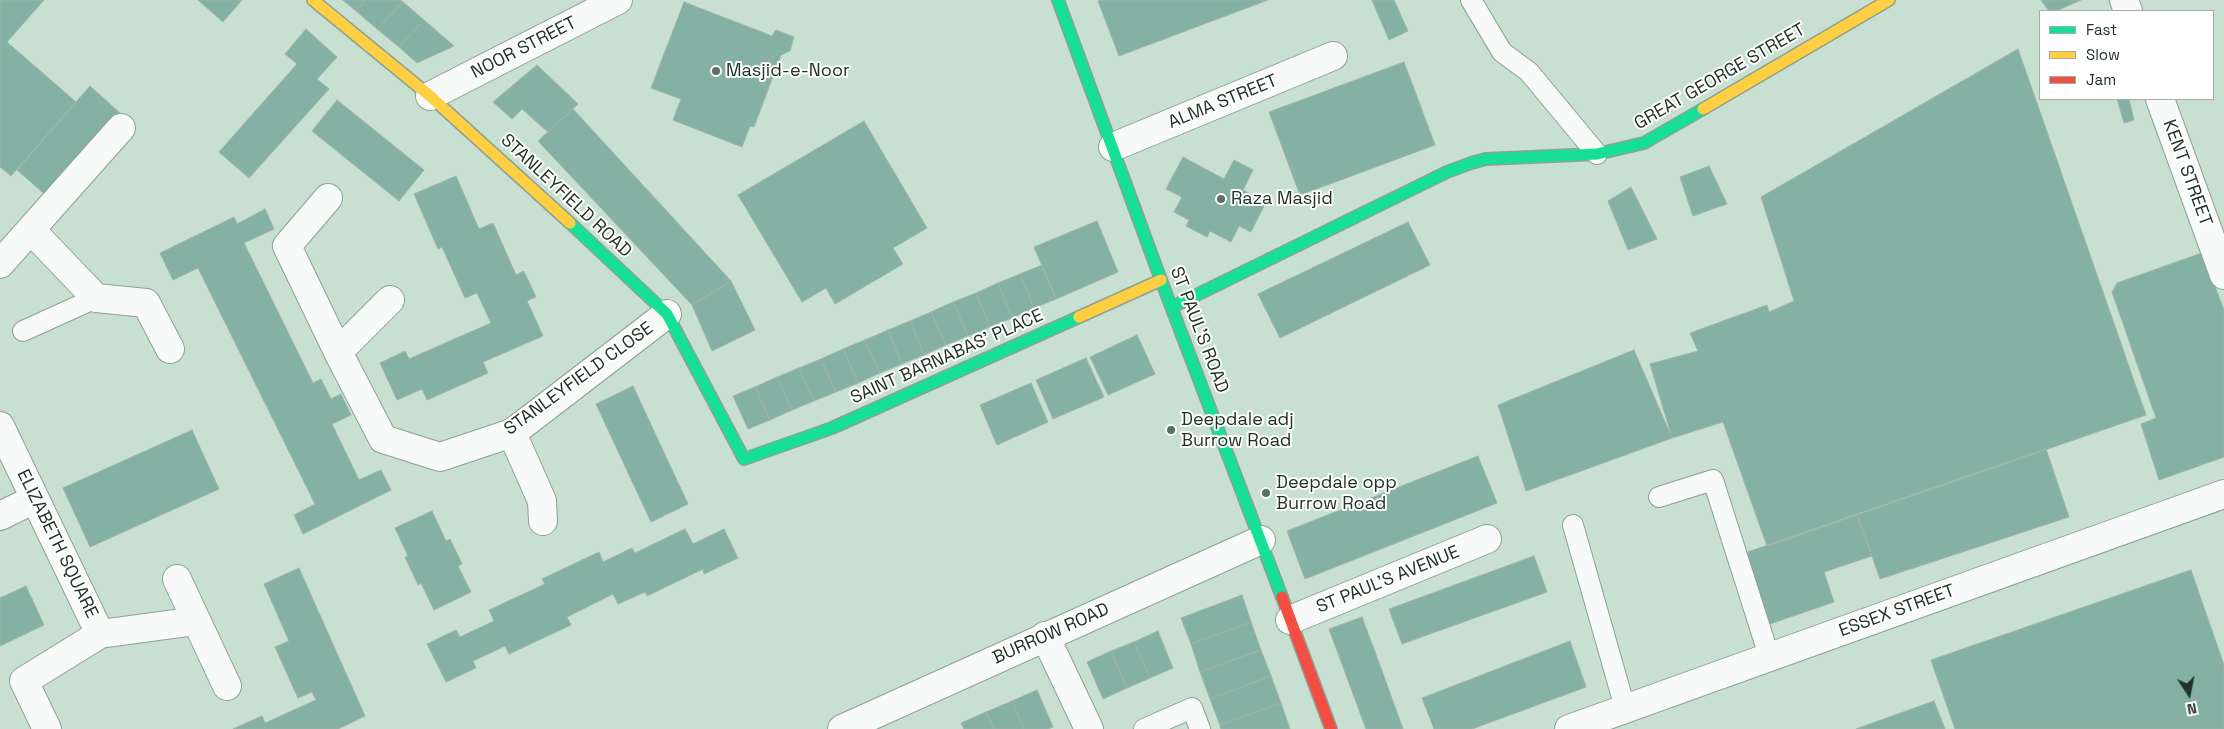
<!DOCTYPE html>
<html>
<head>
<meta charset="utf-8">
<style>
  body { margin:0 }
  #map { position:relative; width:2224px; height:729px; overflow:hidden; background:#c8e0d1; font-family:"Space Grotesk",sans-serif }
  canvas { display:block }
  .legend { position:absolute; left:2039px; top:10px; width:175px; height:90px; box-sizing:border-box; background:#fff; border:1px solid #a6ada9; margin:0; padding:6px 9px; list-style:none; font-size:15px; color:#203227 }
  .legend li { display:flex; align-items:center; gap:10px; height:25px }
  .legend b { width:25px; border:1px solid #a6ada9 }
  .north { position:absolute; left:2164px; top:669px; width:50px; height:50px; -webkit-text-stroke:4px #fff; paint-order:stroke; rotate:169deg; font-size:14px; font-weight:700; line-height:20px; text-align:center; color:#203227 }
  .north::after { content:''; display:block; margin:auto; width:18px; height:22px; background:#203227; clip-path:polygon(50% 0,100% 100%,50% 72%,0 100%) }
</style>
</head>
<body>
<div id="map">
<canvas width="2224" height="729"></canvas>
<ul class="legend">
<li><b style="height:6px;background:#16e098"></b>Fast</li>
<li><b style="height:6px;background:#ffcf43"></b>Slow</li>
<li><b style="height:6px;background:#f24e42"></b>Jam</li>
</ul>
<div class="north">N</div>
</div>
<script>
const ctx = document.querySelector('canvas').getContext('2d');
ctx.lineJoin = 'round';
function paint(path, color) { ctx.fillStyle = color; ctx.fill(path, 'evenodd'); }
const toPath = rows => new Path2D(rows.map(r => 'M' + r).join(''));
function strokePath(path, color, width, dash) { ctx.strokeStyle = color; ctx.lineWidth = width; ctx.lineCap = dash ? 'butt' : 'round'; ctx.setLineDash(dash || []); ctx.stroke(path); }
function write(font, color, halo, rows, align = 'center') {
  ctx.font = font + ' "Space Grotesk",sans-serif'; ctx.lineWidth = 4; ctx.setLineDash([]); ctx.textBaseline = 'middle'; ctx.strokeStyle = halo; ctx.fillStyle = color; for (const [text, x, y, turn = 0] of rows) {
    ctx.save(); ctx.translate(x, y); ctx.rotate((+turn || 0) * Math.PI / 180); ctx.textAlign = isNaN(turn) ? turn : align; if (halo) ctx.strokeText(text, 0, 0); ctx.fillText(text, 0, 0); ctx.restore();
  }
}
const building = toPath([
  [0,0,44,0,7,42,76,102,11,176,0,167,0,0],
  [198,0,242,0,223,22,198,0],
  [343,0,366,0,356,11,343,0],
  [366,0,400,0,403,2,377,29,356,11,366,0],
  [1101,0,1268,0,1119,56,1098,1,1101,0],
  [1372,0,1394,0,1408,31,1389,40,1372,0],
  [2041,0,2081,0,2056,11,2049,11,2041,0],
  [403,2,424,20,399,47,377,29,403,2],
  [684,2,772,36,776,30,794,37,790,51,781,55,754,127,750,126,742,147,673,120,681,99,651,88,684,2],
  [424,20,454,46,417,63,399,47,424,20],
  [306,29,337,57,317,79,329,89,249,178,219,152,297,64,285,54,306,29],
  [2018,49,2146,415,1767,546,1723,422,1672,438,1650,364,1698,351,1690,333,1767,305,1769,312,1794,301,1761,197,2018,49],
  [1404,62,1435,145,1300,195,1269,112,1404,62],
  [537,65,578,104,548,132,522,109,512,119,493,102,537,65],
  [90,86,121,114,48,197,17,170,90,86],
  [2117,99,2129,99,2134,120,2124,123,2117,99],
  [337,100,424,170,399,201,312,131,337,100],
  [573,109,731,281,692,305,538,141,573,109],
  [864,121,927,228,893,248,903,264,835,304,826,288,802,302,738,195,864,121],
  [1183,157,1224,179,1234,160,1253,170,1243,190,1266,202,1251,232,1239,226,1231,242,1210,231,1207,237,1186,226,1189,220,1174,212,1182,197,1166,189,1183,157],
  [1709,166,1727,204,1693,216,1680,177,1709,166],
  [456,176,479,229,493,223,516,275,524,271,536,297,527,301,543,336,483,362,488,373,427,400,422,389,397,400,380,363,405,351,409,359,491,323,477,293,465,298,442,247,438,249,414,194,456,176],
  [1631,187,1657,239,1628,250,1608,201,1631,187],
  [265,209,274,229,244,243,313,383,321,379,331,399,341,394,351,415,332,424,359,480,381,470,391,490,303,534,294,515,315,504,198,268,173,280,160,253,234,217,237,224,265,209],
  [1097,221,1118,272,1056,299,1034,247,1097,221],
  [1408,222,1430,265,1280,338,1258,294,1408,222],
  [2202,253,2224,310,2224,457,2159,480,2141,424,2156,418,2112,292,2117,283,2202,253],
  [1042,265,1056,299,1034,308,1020,274,1042,265],
  [1020,274,1034,308,1012,318,998,283,1020,274],
  [731,281,755,330,712,351,692,305,731,281],
  [998,283,1012,318,990,327,976,293,998,283],
  [976,293,990,327,968,336,953,302,976,293],
  [953,302,968,336,946,345,931,312,953,302],
  [931,312,946,345,924,355,910,321,931,312],
  [910,321,924,355,902,364,888,330,910,321],
  [888,330,902,364,880,373,865,340,888,330],
  [1137,335,1155,374,1108,395,1090,357,1137,335],
  [865,340,880,373,858,383,843,349,865,340],
  [843,349,858,383,836,392,821,359,843,349],
  [1634,350,1672,438,1526,491,1498,405,1634,350],
  [1086,358,1104,397,1053,419,1036,380,1086,358],
  [821,359,836,392,814,401,799,368,821,359],
  [799,368,814,401,792,410,777,377,799,368],
  [777,377,792,410,770,420,755,387,777,377],
  [1031,383,1048,422,997,445,980,405,1031,383],
  [633,386,688,504,651,522,596,404,633,386],
  [755,387,770,420,748,429,733,396,755,387],
  [192,430,219,489,90,547,63,488,192,430],
  [2046,449,2069,517,1880,579,1857,514,2046,449],
  [1478,456,1497,503,1305,579,1287,531,1478,456],
  [432,511,446,541,450,539,462,564,458,566,471,592,434,610,421,583,418,585,405,557,408,556,395,528,432,511],
  [1857,514,1872,556,1824,572,1834,602,1767,625,1742,554,1857,514],
  [685,529,693,544,724,529,738,558,704,574,703,569,647,596,645,592,618,604,613,594,567,617,571,625,509,654,505,646,473,661,476,668,446,682,427,644,456,630,460,637,494,621,489,610,545,584,542,579,599,552,603,562,632,548,635,553,685,529],
  [1534,556,1547,592,1402,644,1389,609,1534,556],
  [299,568,365,716,338,729,233,729,262,716,265,723,316,700,312,692,298,698,275,647,289,641,264,584,299,568],
  [2191,570,2224,665,2224,729,1955,729,1931,660,2191,570],
  [26,586,44,625,0,646,0,598,26,586],
  [1242,595,1251,622,1191,644,1181,618,1242,595],
  [1362,617,1381,668,1403,729,1366,729,1329,629,1362,617],
  [1251,622,1261,650,1200,672,1191,644,1251,622],
  [1158,631,1173,668,1150,678,1134,642,1158,631],
  [1570,641,1586,687,1472,729,1434,729,1422,698,1570,641],
  [1134,642,1150,678,1127,688,1111,651,1134,642],
  [1261,650,1271,676,1210,699,1200,672,1261,650],
  [1111,651,1127,688,1103,699,1087,662,1111,651],
  [1271,676,1281,703,1220,725,1210,699,1271,676],
  [1037,690,1053,727,1048,729,1024,729,1012,701,1037,690],
  [1012,701,1024,729,994,729,986,712,1012,701],
  [1934,701,1945,729,1856,729,1934,701],
  [1281,703,1290,729,1221,729,1220,725,1281,703],
  [986,712,994,729,964,729,961,723,986,712]
]);
const lane = toPath([
  [1471,0,1502,52,1529,72,1597,154],
  [23,331,96,298],
  [1659,497,1713,480,1769,656],
  [1573,525,1625,708],
  [1144,729,1192,708,1200,729]
]);
const street = toPath([
  [2124,0,2128,11],
  [430,96,618,0],
  [2160,99,2224,275],
  [1113,147,1333,56],
  [328,198,287,246,338,352,390,300],
  [31,230,96,298,146,303,170,349],
  [0,264,121,128],
  [338,352,383,439,440,457,512,433,667,314],
  [0,426,100,634],
  [512,433,542,501,543,521],
  [0,516,35,499],
  [177,579,227,686],
  [1290,620,1487,539],
  [1045,636,1089,729],
  [47,729,24,681,100,634,196,621],
  [842,729,1261,540],
  [1569,729,2224,494]
]);
const fast = toPath([
  [1058,0,1161,280,1282,597],
  [570,223,667,314,744,459,832,428,1079,317],
  [1172,307,1447,172,1471,163,1486,159,1597,154,1644,143,1703,109]
]);
const slow = toPath([
  [313,0,430,96,570,223],
  [1703,109,1889,0],
  [1079,317,1161,280]
]);
const jam = toPath([
  [1282,597,1331,729]
]);
const markers = [
  [716,71,5,"#5b6f62"],
  [1221,199,5,"#5b6f62"],
  [1171,430,5,"#5b6f62"],
  [1266,493,5,"#5b6f62"]
];
const streetNames = [
  ["NOOR STREET",524,48,-27],
  ["GREAT GEORGE STREET",1720,77,-30],
  ["ALMA STREET",1223,102,-22],
  ["KENT STREET",2187,173,70],
  ["STANLEYFIELD ROAD",566,196,43],
  ["ST PAUL'S ROAD",1199,330,69],
  ["SAINT BARNABAS' PLACE",947,357,-24],
  ["STANLEYFIELD CLOSE",579,379,-36],
  ["ELIZABETH SQUARE",57,544,64],
  ["ST PAUL'S AVENUE",1388,580,-22],
  ["ESSEX STREET",1897,611,-20],
  ["BURROW ROAD",1051,634,-24]
];
const poiNames = [
  ["Masjid-e-Noor",726,71],
  ["Raza Masjid",1231,199],
  ["Deepdale adj",1181,420],
  ["Burrow Road",1181,441],
  ["Deepdale opp",1276,483],
  ["Burrow Road",1276,504]
];
paint(building, '#85b1a5');
strokePath(building, '#9fb3aa', 1);
strokePath(lane, '#8da094', 22);
strokePath(street, '#8da094', 30);
strokePath(fast, '#8da094', 14);
strokePath(slow, '#8da094', 14);
strokePath(jam, '#8da094', 14);
strokePath(lane, '#f7faf8', 20);
strokePath(street, '#f7faf8', 28);
strokePath(fast, '#16e098', 11);
strokePath(slow, '#ffcf43', 11);
strokePath(jam, '#f24e42', 11);
for (const [x, y, r, color] of markers) { const dot = new Path2D(); dot.arc(x, y, r, 0, 2 * Math.PI); ctx.fillStyle = color; ctx.fill(dot); strokePath(dot, '#fff', 2); }
write('18px', '#203227', '#fff', streetNames);
write('18px', '#203227', '#fff', poiNames, 'left');
</script>
</body>
</html>
